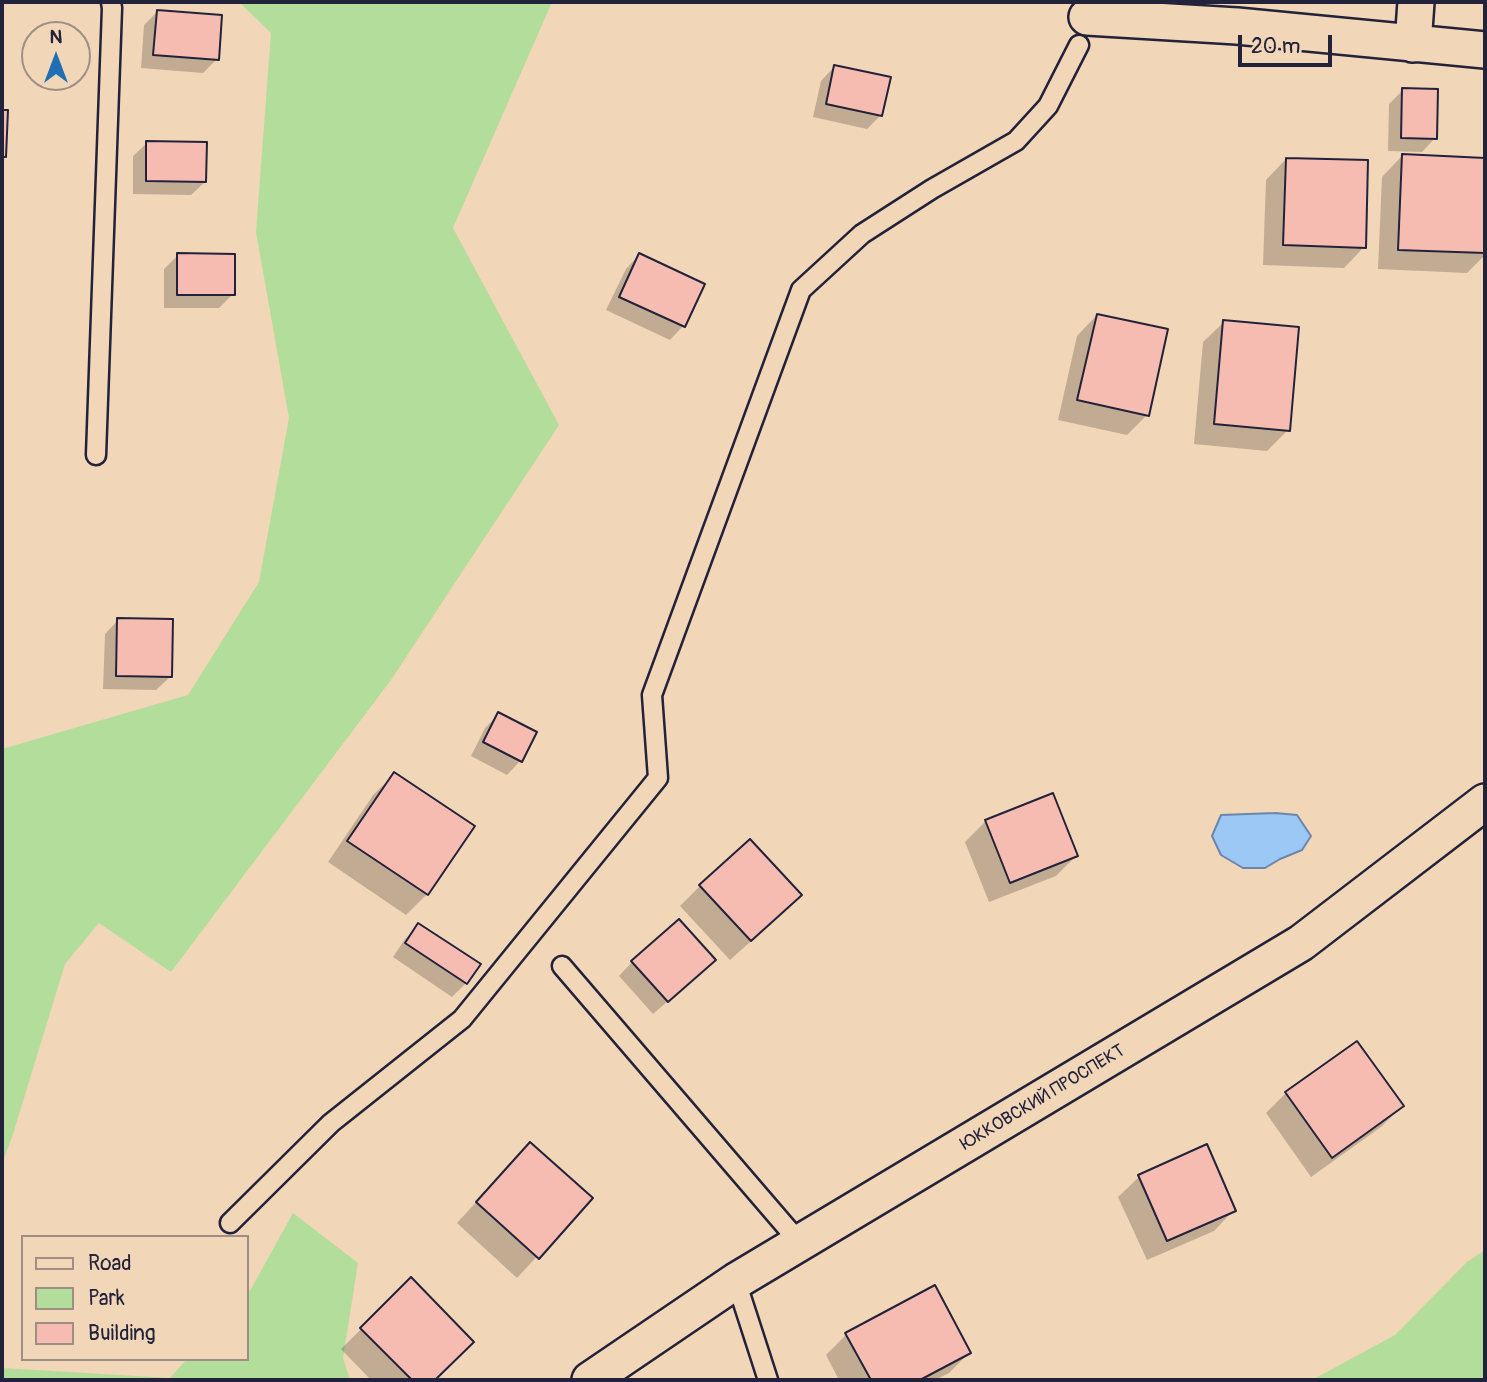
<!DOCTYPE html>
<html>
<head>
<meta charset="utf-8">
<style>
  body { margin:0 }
  #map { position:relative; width:1487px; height:1382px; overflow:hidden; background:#f2d6b8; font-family:Pangolin,sans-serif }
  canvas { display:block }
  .frame { position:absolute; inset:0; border:4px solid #22223b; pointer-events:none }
  .legend { position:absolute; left:21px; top:1235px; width:228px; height:126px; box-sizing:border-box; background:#f2d6b8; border:2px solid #9f8e86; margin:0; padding:9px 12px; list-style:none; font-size:21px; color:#22223b }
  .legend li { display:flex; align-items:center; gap:14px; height:35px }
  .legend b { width:35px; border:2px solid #9f8e86 }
  .north { position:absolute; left:21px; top:21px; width:70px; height:70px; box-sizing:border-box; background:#f2d6b8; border:2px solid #9f8e86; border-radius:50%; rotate:0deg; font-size:19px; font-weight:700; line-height:28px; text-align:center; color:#22223b }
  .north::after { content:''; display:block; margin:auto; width:24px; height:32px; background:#1f6fb2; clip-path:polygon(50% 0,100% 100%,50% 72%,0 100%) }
  .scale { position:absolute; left:1238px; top:35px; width:94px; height:32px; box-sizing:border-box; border:4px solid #22223b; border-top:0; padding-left:9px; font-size:21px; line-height:24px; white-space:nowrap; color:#22223b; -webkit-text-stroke:5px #f2d6b8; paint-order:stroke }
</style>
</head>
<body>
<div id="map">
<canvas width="1487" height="1382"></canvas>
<div class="frame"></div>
<ul class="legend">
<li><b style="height:9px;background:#f2d6b8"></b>Road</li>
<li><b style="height:19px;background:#b3dd9a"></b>Park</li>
<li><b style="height:19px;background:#f7bcb1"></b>Building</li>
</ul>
<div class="north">N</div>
<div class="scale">20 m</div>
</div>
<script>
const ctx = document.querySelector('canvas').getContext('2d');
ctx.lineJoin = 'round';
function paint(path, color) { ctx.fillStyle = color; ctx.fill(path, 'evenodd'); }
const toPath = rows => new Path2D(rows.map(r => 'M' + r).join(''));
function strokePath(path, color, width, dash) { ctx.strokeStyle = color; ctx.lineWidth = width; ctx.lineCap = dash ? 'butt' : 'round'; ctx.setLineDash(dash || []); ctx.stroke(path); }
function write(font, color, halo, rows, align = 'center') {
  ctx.font = font + ' Pangolin,sans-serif'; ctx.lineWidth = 5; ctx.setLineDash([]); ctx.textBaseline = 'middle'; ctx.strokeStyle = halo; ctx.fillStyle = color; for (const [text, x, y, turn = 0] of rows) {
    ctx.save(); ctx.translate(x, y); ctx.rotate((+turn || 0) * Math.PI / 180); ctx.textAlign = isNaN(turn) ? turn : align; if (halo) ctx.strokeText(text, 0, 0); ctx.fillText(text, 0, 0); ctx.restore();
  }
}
const green = toPath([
  [239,2,552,2,453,228,559,425,391,680,171,972,99,923,65,964,13,1134,2,1164,2,749,188,695,259,582,289,418,256,232,271,33],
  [293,1213,358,1263,343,1358,350,1380,2,1380,2,1368,170,1378,187,1359,247,1359,247,1294,251,1289],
  [1485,1250,1485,1380,1312,1380,1395,1335,1467,1262]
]);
const water = toPath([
  [1275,813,1297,815,1311,836,1302,850,1280,859,1265,868,1243,868,1221,855,1212,836,1221,815,1275,813]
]);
const shadow = toPath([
  [157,12,217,59,203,73,141,68,144,25],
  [834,67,881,115,867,129,813,117,821,81],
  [1403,90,1435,138,1422,152,1388,151,1389,104],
  [147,143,205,182,191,195,133,194,133,156],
  [1402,156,1485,159,1485,255,1467,273,1378,269,1382,177],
  [1286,159,1364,247,1344,268,1263,265,1266,180],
  [178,255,233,294,219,308,164,308,164,269],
  [639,255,703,285,683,326,670,340,606,310,626,269],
  [1097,315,1147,415,1127,435,1058,420,1077,336],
  [1224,322,1288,430,1267,451,1194,444,1203,342],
  [118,620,170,677,156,690,103,689,105,634],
  [499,714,520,761,507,775,471,756,485,728],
  [395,774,473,826,427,894,406,915,328,862,374,794],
  [986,821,1076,856,1056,876,989,902,965,842],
  [700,886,779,916,730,960,680,906],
  [419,925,466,983,452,997,393,957,405,939],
  [632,962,700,973,653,1014,619,976],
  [1286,1093,1402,1106,1381,1127,1311,1177,1266,1113],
  [1206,1147,1234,1210,1214,1231,1147,1260,1118,1197,1139,1177],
  [510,1165,591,1198,517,1278,457,1223],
  [411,1280,472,1342,433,1380,371,1380,341,1349],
  [846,1335,969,1353,949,1373,935,1380,839,1380,826,1355]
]);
const building = toPath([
  [157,10,222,15,219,60,153,55,157,10],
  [834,65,891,77,882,116,826,104,834,65],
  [1402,88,1438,89,1437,139,1401,138,1402,88],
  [2,110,8,110,6,157,2,157,2,110],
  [146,141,207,142,206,182,146,181,146,141],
  [1402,154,1485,158,1485,253,1398,250,1402,154],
  [1286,158,1368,160,1366,248,1283,245,1286,158],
  [177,253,235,254,235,295,177,295,177,253],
  [639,253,705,284,685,327,619,297,639,253],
  [1097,314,1168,329,1149,416,1077,400,1097,314],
  [1223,320,1299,327,1290,431,1214,424,1223,320],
  [117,618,173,619,172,677,116,676,117,618],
  [498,712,537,732,522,762,483,742,498,712],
  [394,772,475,826,428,895,347,841,394,772],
  [1053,793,1078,856,1010,883,985,820,1053,793],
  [750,839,802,895,751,941,699,885,750,839],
  [679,919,716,960,668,1002,631,961,679,919],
  [418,923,481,964,467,984,405,943,418,923],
  [1357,1041,1404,1106,1332,1158,1285,1092,1357,1041],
  [530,1142,593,1198,539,1259,476,1202,530,1142],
  [1207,1144,1236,1211,1167,1241,1138,1175,1207,1144],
  [411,1277,474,1342,435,1380,412,1380,360,1328,411,1277],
  [935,1285,971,1353,920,1380,871,1380,845,1333,935,1285]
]);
const service = toPath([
  [96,455,112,8,111,2],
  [562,966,800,1243],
  [230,1223,331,1123,462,1019,658,778,652,695,801,290,862,234,932,189,1016,141,1048,106,1079,45],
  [736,1281,768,1380]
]);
const minor = toPath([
  [1087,17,1237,26,1485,50],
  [1413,44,1416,2],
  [590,1380,736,1281,1301,943,1485,802]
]);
const streetNames = [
  ["ЮККОВСКИЙ ПРОСПЕКТ",1043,1098,-31]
];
paint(green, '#b3dd9a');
paint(water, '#9cc8f6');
strokePath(water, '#6b86ab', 2);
paint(shadow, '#0003');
paint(building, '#f7bcb1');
strokePath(building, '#22223b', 2);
strokePath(service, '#22223b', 23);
strokePath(minor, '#22223b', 40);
strokePath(service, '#f2d6b8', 18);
strokePath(minor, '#f2d6b8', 35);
write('18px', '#22223b', '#f2d6b8', streetNames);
</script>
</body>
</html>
